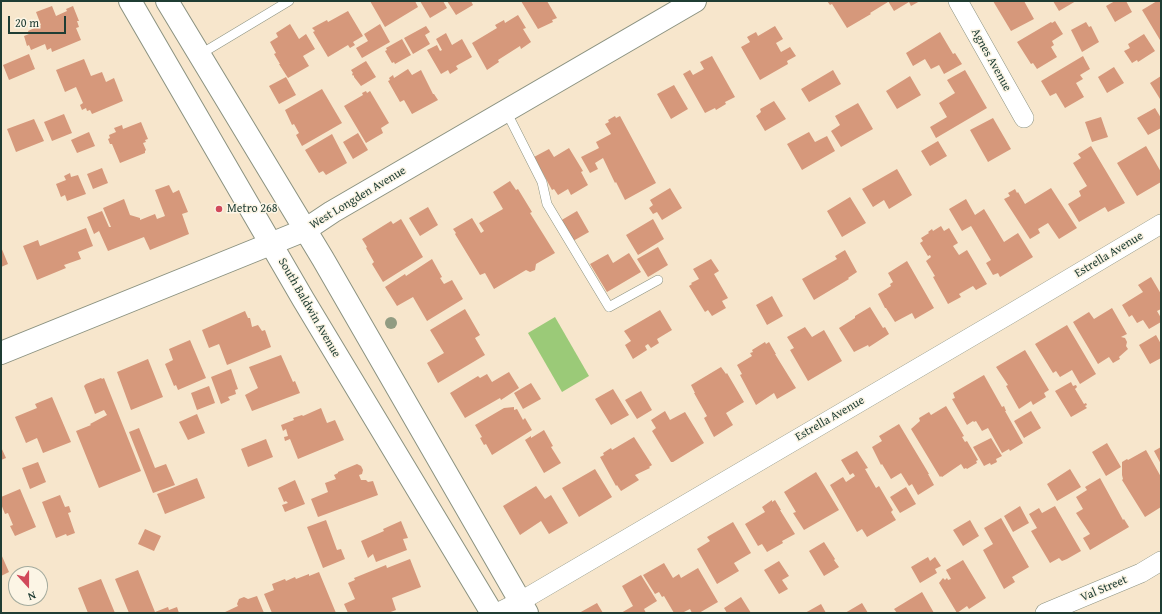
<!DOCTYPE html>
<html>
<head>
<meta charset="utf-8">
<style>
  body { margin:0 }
  #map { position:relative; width:1162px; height:614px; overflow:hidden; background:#f7e6cc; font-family:"Gentium Book Plus",serif }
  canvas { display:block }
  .frame { position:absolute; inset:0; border:2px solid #1f3d34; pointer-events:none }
  .north { position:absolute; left:8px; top:566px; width:40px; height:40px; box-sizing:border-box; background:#fcf5e5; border:1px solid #a4ab9e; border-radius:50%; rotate:159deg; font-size:11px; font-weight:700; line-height:16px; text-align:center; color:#1f3d34 }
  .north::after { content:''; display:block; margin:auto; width:14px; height:18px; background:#d1495b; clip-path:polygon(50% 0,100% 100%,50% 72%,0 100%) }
  .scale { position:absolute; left:8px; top:16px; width:58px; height:18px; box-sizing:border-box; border:2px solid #1f3d34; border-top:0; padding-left:5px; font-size:12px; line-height:14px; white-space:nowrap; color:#1f3d34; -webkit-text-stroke:3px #fcf5e5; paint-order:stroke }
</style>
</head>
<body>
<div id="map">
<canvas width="1162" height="614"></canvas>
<div class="frame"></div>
<div class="north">N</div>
<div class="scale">20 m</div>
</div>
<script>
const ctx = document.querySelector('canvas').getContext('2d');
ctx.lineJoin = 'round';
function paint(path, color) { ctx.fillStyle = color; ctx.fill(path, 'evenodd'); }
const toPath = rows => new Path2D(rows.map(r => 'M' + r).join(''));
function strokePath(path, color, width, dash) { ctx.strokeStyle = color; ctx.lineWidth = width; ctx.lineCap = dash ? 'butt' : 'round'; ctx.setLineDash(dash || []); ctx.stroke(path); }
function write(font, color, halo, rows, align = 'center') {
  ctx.font = font + ' "Gentium Book Plus",serif'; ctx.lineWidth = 3; ctx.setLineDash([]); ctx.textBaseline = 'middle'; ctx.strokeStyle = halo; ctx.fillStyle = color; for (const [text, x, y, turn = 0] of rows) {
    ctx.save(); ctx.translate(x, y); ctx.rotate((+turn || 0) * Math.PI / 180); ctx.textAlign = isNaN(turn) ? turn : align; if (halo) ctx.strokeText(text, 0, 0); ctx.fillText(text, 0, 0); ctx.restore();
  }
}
const green = toPath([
  [555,317,589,376,562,392,528,333]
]);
const building = toPath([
  [370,1,415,1,418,7,385,27],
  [420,1,443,1,447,8,430,18],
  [447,1,471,1,473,5,456,15],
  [521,1,547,1,557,18,552,20,553,22,538,29],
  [827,1,887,1,888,2,870,13,871,14,847,28,832,4,830,5],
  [888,1,920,1,911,6,909,2,894,11],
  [993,1,1024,1,1034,19,1011,31],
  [1053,1,1076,1,1059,11],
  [1115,1,1126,1,1132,12,1115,22,1106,6],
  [1157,1,1161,1,1161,39,1160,40,1142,10],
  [52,6,56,16,67,11,66,9,73,6,79,21,77,21,79,27,76,28,81,40,52,52,51,48,47,50,45,44,31,50,29,45,27,46,24,36,29,34,28,31,41,25,36,12],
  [348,11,363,36,353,42,355,45,350,48,348,45,328,57,313,32,315,31,312,28,327,20,328,22],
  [518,15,526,28,523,29,531,42,521,49,520,46,498,60,499,62,487,70,472,43,497,28,495,25,504,20,505,23],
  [1055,21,1063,34,1052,41,1054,45,1051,47,1057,57,1037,69,1033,63,1031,64,1017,42,1051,22,1052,23],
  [1086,22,1089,27,1091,26,1099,42,1082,52,1071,30],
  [290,24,299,39,306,34,315,49,303,56,309,66,288,78,279,64,280,64,274,54,276,53,270,42,278,37,276,33],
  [380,24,390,42,362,58,356,48,368,41,364,34],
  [426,26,430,32,425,35,430,44,413,54,404,38],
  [775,26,783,39,776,43,781,52,790,47,796,56,787,61,788,64,760,80,741,47,750,42,747,37,756,32,758,36],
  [940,32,953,54,955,53,962,64,944,74,939,65,931,69,925,59,913,66,906,53],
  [446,33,452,45,462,39,472,57,456,66,458,69,450,74,448,70,441,74,427,50,437,45,440,51,442,50,436,39],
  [1144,34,1155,51,1138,62,1137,60,1132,63,1124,51,1130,48,1128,44],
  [402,39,411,55,395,64,394,62,392,63,385,51,387,50,386,48],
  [29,54,35,69,9,80,3,65],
  [712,56,735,97,725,102,726,104,716,110,715,108,705,113,683,74,690,70,693,75,704,69,700,62],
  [1083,56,1090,69,1080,75,1083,79,1076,83,1084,97,1065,108,1056,93,1050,96,1041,81],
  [84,59,91,76,102,72,106,82,114,78,123,101,92,114,90,110,87,111,86,108,82,110,80,105,83,103,76,87,65,92,56,70],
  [366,61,376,77,361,86,354,77,354,75,353,76,352,74,353,73,351,70],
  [1114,67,1124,83,1107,93,1098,77],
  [408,69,412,75,421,70,433,94,434,94,438,100,412,114,404,100,400,102,388,81,390,80,389,78,393,75,394,78],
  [833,70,841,84,809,102,801,89],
  [965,70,987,108,936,138,930,127,947,117,939,103,955,93,947,80],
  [910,76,921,95,897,109,886,91],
  [1161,76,1161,99,1160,99,1150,83],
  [286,77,296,95,279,104,269,86],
  [674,85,688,109,671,119,657,94],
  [322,89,342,123,302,146,296,135,299,133,294,124,292,125,285,110],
  [366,91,367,93,370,91,389,123,381,128,383,133,366,143,344,106,363,95,362,93],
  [774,101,786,119,765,131,756,116,761,112,760,109],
  [858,103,873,129,841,147,831,131,840,125,835,116],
  [1155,108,1161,118,1161,128,1148,135,1137,118],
  [64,114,72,133,52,141,44,122],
  [615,116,616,118,620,116,656,183,625,200,616,182,615,183,603,158,595,163,598,169,590,173,581,157,599,148,596,142,611,134,605,124,609,122,608,120],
  [1101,117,1108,137,1092,142,1085,122],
  [993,118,1011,149,988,162,970,130],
  [34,119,44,141,16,152,7,129],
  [141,122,148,139,145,140,146,142,143,143,146,150,145,151,145,153,120,163,112,144,110,144,108,139,110,138,109,135,116,132,114,128,122,125,123,129],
  [89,132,95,146,77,153,71,140],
  [809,132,815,142,827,136,835,151,802,170,787,144],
  [358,133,368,150,353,159,343,142],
  [332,134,347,163,326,175,323,171,319,173,305,150],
  [938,141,947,156,930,166,921,151],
  [1091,146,1125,203,1108,212,1105,207,1079,222,1068,204,1081,196,1079,191,1087,186,1073,163,1081,158,1078,154],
  [1146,146,1161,172,1161,182,1137,196,1117,163],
  [569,148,583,171,581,172,588,185,571,195,568,189,558,195,554,189,552,190,534,157,549,149,554,157],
  [102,168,108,183,93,189,87,174],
  [897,169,912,195,889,209,884,200,873,207,862,189],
  [70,173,71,177,78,175,86,194,67,201,65,195,61,197,56,184,66,180,64,176],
  [510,181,516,190,518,189,532,212,530,213,555,253,536,264,535,270,530,272,526,270,494,289,485,273,480,275,455,234,456,233,453,229,472,218,481,233,484,231,479,223,503,209,493,192],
  [169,185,173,193,179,190,188,212,182,214,189,234,150,250,144,237,108,251,99,231,94,234,87,217,102,211,109,227,111,227,103,208,124,199,130,215,140,218,140,220,155,214,157,219,165,216,155,190],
  [670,188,682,208,662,220,657,212,653,214,649,208,653,205,650,200],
  [1051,188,1077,228,1059,239,1048,223,1038,229,1040,233,1030,239,1004,199,1010,196,1008,193,1015,189,1017,193,1018,192,1025,204],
  [850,197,866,223,842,237,827,211],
  [966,199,975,215,984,209,1004,242,1018,233,1033,257,1000,277,998,273,993,275,986,263,991,260,971,226,962,231,949,209],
  [428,207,438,225,420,236,409,218],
  [577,211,589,232,573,241,560,221],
  [401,219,423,257,383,282,372,264,374,262,366,248,367,247,362,239,391,221,393,224],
  [653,219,664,239,638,255,626,235],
  [941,226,944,231,949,228,958,243,953,246,959,255,967,250,987,284,976,290,973,286,959,294,961,297,948,304,933,277,935,276,926,261,931,257,930,255,928,256,920,243,923,241,921,238,929,233,928,232,932,229,933,231],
  [86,228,93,246,78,252,81,259,64,265,66,268,37,280,23,246,38,240,40,246],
  [1,247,8,264,1,267],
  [658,247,668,265,648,277,637,259],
  [845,250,857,272,848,278,849,279,814,300,802,279,837,259,835,256],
  [629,253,641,272,607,292,590,264,608,254,613,263],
  [432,259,442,277,440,278,444,284,452,280,463,299,427,321,413,297,397,306,385,287,405,274,406,276],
  [711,259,719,271,714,274,728,298,722,301,726,308,712,316,708,310,705,312,689,286,692,284,691,283,699,279,693,269],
  [907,261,934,308,915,319,912,313,895,322,886,308,885,308,878,294,891,286,890,284,893,282,888,273],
  [1151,277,1161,294,1161,309,1157,311,1161,318,1161,322,1149,329,1143,320,1137,323,1132,315,1129,317,1122,305,1143,292,1138,285],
  [772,296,783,316,767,325,756,305],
  [870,307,883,328,885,327,889,334,869,347,868,345,854,352,839,328,855,318,855,316],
  [1112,308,1127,334,1121,337,1125,338,1127,342,1126,346,1128,349,1119,357,1120,359,1113,363,1109,357,1098,364,1073,322,1089,312,1094,319],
  [465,309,480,335,475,338,485,355,438,383,427,363,444,353,430,330],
  [660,310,672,330,657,339,659,343,651,348,648,344,645,346,647,350,633,359,625,345,631,341,624,331],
  [245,311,248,318,250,318,252,327,258,325,262,331,265,330,271,347,227,365,219,344,209,348,202,330],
  [1067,325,1096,374,1080,384,1072,370,1060,377,1056,371,1053,373,1035,344],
  [805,327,812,337,824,330,842,361,808,381,790,350,794,348,787,337],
  [1156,335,1161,344,1161,358,1150,364,1139,345],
  [190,340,206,378,178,390,176,385,174,386,165,364,173,360,169,349],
  [765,342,766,344,769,342,776,354,775,354,796,388,777,399,774,393,756,405,740,375,742,374,737,365,752,356,750,353,753,352,752,350],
  [1025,350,1049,390,1044,393,1046,397,1033,405,1031,401,1019,409,1006,386,1008,385,996,367],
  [281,355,293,382,295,381,300,393,252,411,245,395,258,388,249,367],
  [148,359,163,397,131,410,117,372],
  [721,367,726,374,727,373,744,402,726,413,733,425,714,437,704,418,707,416,694,393,695,393,691,385],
  [231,369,238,389,235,390,236,394,228,397,230,400,221,404,211,377],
  [509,372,519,388,501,400,500,398,465,418,450,393,478,376,480,378,487,374,492,382],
  [984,375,1002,407,1004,406,1006,411,1005,411,1023,443,1010,451,1009,449,1002,453,988,428,982,431,976,421,974,422,973,421,967,425,952,399,955,398,953,393],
  [101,378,102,379,104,378,141,471,99,488,76,431,91,425,90,424,107,415,104,410,95,414,84,386,86,384],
  [1071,382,1073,386,1076,385,1077,387,1075,389,1084,404,1086,403,1087,405,1085,406,1087,408,1071,417,1055,391],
  [531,383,541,399,523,409,514,393],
  [209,386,215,403,197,410,191,393],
  [613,389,629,415,611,425,595,399],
  [641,391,652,410,637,419,625,400],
  [52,397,71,442,43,453,37,438,26,443,15,417,37,408,35,404],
  [946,406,964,436,962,437,965,442,967,441,978,460,976,461,977,463,967,469,966,468,964,469,961,464,942,477,941,476,940,477,911,429,920,421,919,418,929,412,931,415],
  [514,407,514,410,517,409,523,420,525,418,532,430,492,455,486,444,484,445,480,438,482,437,475,425,504,408],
  [321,408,327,423,335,420,344,440,298,459,290,439,285,441,284,437,288,436,286,429,283,431,281,425,294,420,293,418,302,415,303,416],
  [665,411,670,420,685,412,704,443,673,462,671,462,652,431,656,428,651,420],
  [1031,411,1041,428,1024,438,1014,421],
  [197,414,205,433,188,440,179,422],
  [899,424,929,474,928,474,934,485,918,495,912,484,909,486,901,473,891,479,882,464,881,465,872,447,882,441,879,436],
  [139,428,155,468,166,464,175,485,153,493,129,432],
  [544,430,553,446,551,447,561,463,544,473,525,440,531,436,531,438],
  [634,437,652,465,649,467,650,468,635,475,639,480,621,491,617,485,616,486,600,457,604,455,603,453,611,448,612,450],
  [991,438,1002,456,996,459,997,462,991,465,990,463,984,466,973,447],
  [266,439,273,457,248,467,241,449],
  [1107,443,1121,467,1106,476,1092,452],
  [1,447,6,458,1,460],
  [1161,447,1161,464,1154,451],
  [1146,450,1161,477,1161,507,1145,517,1122,480,1123,479,1122,475,1122,462,1127,459,1128,460],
  [857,451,868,468,865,469,876,488,879,486,893,510,891,512,896,520,867,537,862,529,857,532,830,485,843,477,846,482,855,476,853,473,850,475,841,460],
  [38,462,46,482,30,489,22,468],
  [357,464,361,466,363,470,362,474,359,475,361,480,366,480,368,482,373,481,378,495,318,517,311,499,328,492,325,483,336,479,334,475,338,473,338,472],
  [595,469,612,497,579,517,562,488],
  [1070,469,1081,487,1057,501,1047,484],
  [816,472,839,510,804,530,793,513,796,512,784,492],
  [197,478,205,498,165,514,157,494],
  [1100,478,1123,520,1124,519,1129,527,1090,550,1083,538,1090,534,1076,513,1083,509,1076,497,1087,490,1085,487],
  [295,480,305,504,285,512,282,505,288,503,286,501,284,502,278,488],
  [536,486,545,499,551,495,568,523,549,534,541,521,520,535,503,506],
  [906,487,916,504,900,513,890,497],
  [20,489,36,527,15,536,10,526,13,525,8,513,5,514,1,504,1,497],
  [60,495,65,507,69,506,71,512,68,513,75,533,67,536,66,534,56,538,42,502],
  [772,500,772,502,775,500,781,510,780,510,795,534,782,541,783,543,767,552,762,544,758,546,745,524,765,512,762,507],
  [1020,506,1029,523,1013,532,1004,516],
  [1055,506,1081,551,1067,559,1062,561,1059,558,1050,563,1031,531,1037,528,1029,514,1039,508,1042,513],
  [1001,518,1029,567,1012,577,1015,582,1004,589,983,550,993,544,984,528],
  [326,520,337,550,341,549,345,559,323,568,307,527],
  [970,520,979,536,963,546,953,530],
  [401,521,408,538,403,539,407,550,376,562,373,554,368,558,361,541,384,531,383,529],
  [733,522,751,553,734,563,739,571,717,584,697,549,710,541,707,537],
  [145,529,161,536,154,551,138,544],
  [824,542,835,559,834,560,839,567,824,576,809,551],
  [1,554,9,572,1,576],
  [928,557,930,561,935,557,941,566,935,569,937,573,920,583,911,567],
  [410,559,421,587,392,598,396,610,388,613,348,613,344,604,355,599,348,583,355,580,354,578,386,565,387,568],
  [963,560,986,598,969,609,967,606,957,613,939,583,943,578,945,580,947,578,948,580,951,579,946,570],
  [779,561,789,576,782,580,788,589,779,594,764,570],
  [664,563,673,578,679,574,681,578,698,568,718,602,699,613,692,613,690,609,682,613,674,613,664,596,662,597,659,592,655,594,643,575],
  [138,570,155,612,168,607,169,610,177,607,179,613,129,613,115,579],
  [319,572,336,613,272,613,264,594,274,590,272,584,285,579,286,581,295,577,296,579,309,574,309,576],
  [641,575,657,601,644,609,646,613,621,613,633,606,622,586],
  [101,579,115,613,88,613,78,588],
  [922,592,934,613,897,613,894,609],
  [257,596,264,613,223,613,238,606,237,604,239,599,244,597,248,599],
  [741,597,751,613,727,613,724,608],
  [597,603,603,613,579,613],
  [862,603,868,613,845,613],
  [821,604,826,613,805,613]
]);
const service = toPath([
  [199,55,289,1],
  [506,111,542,182,547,204,609,307,658,280]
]);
const minor = toPath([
  [958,1,1024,118],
  [497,613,521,601,1010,314,1161,224],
  [1045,613,1141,573,1161,561]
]);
const tertiary = toPath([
  [1,353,305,230,332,212,695,1]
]);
const secondary = toPath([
  [130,1,303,299,492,613],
  [167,1,323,259,527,613]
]);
const trees = [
  [391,323]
];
const markers = [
  [219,209,4,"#d1495b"]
];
const streetNames = [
  ["Agnes Avenue",991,60,61],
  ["West Longden Avenue",358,198,-31],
  ["Estrella Avenue",1109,255,-31],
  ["South Baldwin Avenue",309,308,60],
  ["Estrella Avenue",830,419,-30],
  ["Val Street",1104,589,-23]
];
const poiNames = [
  ["Metro 268",227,209]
];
paint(green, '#9bca78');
paint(building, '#d6987b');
strokePath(service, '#8b9280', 10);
strokePath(minor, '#8b9280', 20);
strokePath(tertiary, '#8b9280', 24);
strokePath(secondary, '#8b9280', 24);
strokePath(service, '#fff', 9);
strokePath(minor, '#fff', 19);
strokePath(tertiary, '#fff', 22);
strokePath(secondary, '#fff', 22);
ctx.fillStyle = '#919c82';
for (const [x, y] of trees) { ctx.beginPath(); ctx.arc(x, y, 6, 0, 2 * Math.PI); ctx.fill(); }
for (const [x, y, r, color] of markers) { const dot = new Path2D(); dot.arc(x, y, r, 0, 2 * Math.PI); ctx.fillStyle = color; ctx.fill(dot); strokePath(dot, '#fcf5e5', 1.5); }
write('12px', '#1f3d34', '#fcf5e5', streetNames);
write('12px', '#1f3d34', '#fcf5e5', poiNames, 'left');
</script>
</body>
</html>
